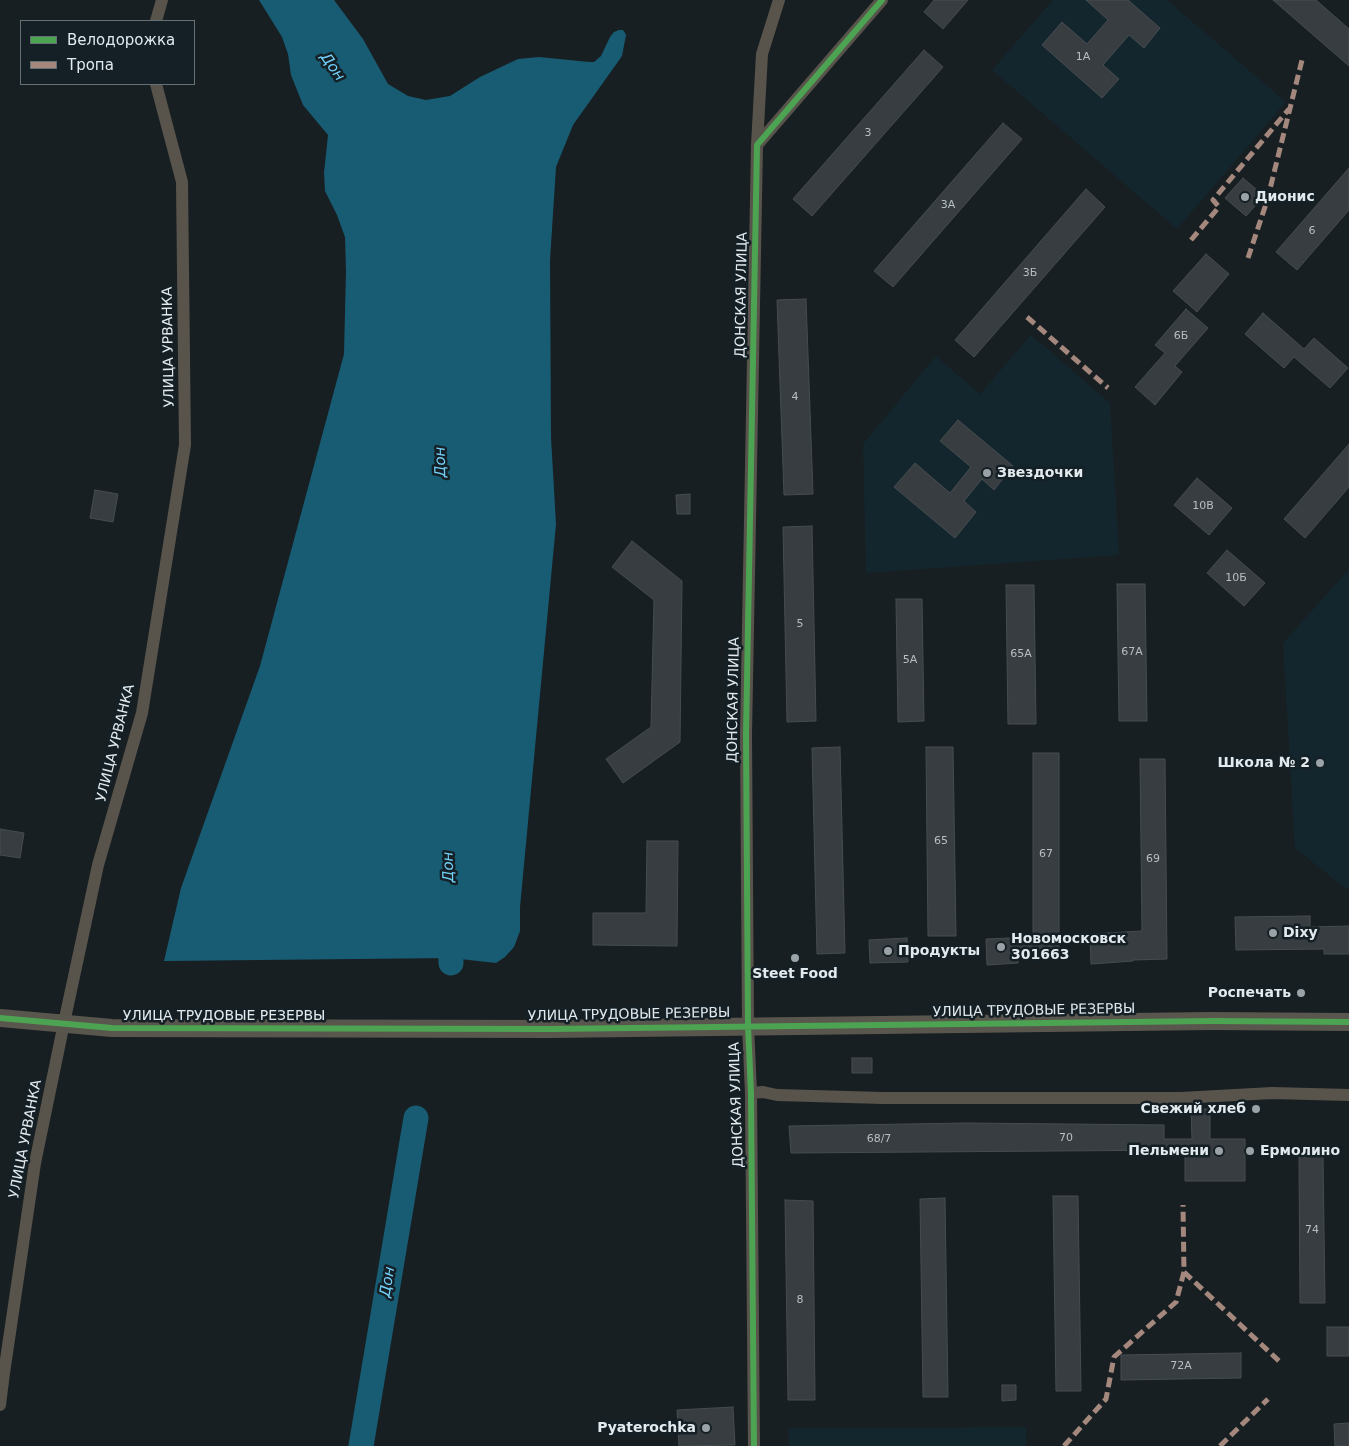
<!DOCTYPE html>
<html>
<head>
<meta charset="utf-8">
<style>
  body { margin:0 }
  #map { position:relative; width:1349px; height:1446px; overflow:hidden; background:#181f22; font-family:"DejaVu Sans",sans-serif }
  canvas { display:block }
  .legend { position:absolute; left:20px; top:20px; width:175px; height:65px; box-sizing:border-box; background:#142026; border:1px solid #667176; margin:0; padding:6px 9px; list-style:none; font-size:15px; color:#e2eaee }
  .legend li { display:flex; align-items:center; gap:10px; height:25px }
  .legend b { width:25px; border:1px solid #667176 }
</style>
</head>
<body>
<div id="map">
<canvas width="1349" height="1446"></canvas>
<ul class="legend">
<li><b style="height:6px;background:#4ca352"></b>Велодорожка</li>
<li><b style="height:6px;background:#a5887d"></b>Тропа</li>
</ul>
</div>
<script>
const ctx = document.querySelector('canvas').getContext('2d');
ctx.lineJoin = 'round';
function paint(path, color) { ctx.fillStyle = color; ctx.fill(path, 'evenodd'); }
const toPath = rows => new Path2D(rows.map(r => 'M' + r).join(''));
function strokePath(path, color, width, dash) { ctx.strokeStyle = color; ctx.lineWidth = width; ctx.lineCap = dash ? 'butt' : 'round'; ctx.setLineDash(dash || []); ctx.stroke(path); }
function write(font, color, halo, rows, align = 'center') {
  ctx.font = font + ' "DejaVu Sans",sans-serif'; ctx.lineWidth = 5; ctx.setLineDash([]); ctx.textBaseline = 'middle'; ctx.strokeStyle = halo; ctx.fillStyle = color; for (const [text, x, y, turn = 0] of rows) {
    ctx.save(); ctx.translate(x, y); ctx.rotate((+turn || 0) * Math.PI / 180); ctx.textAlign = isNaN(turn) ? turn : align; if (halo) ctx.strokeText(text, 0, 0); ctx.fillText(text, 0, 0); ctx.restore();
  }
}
const built = toPath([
  [1053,0,1167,0,1286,102,1177,229,992,70],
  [1031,335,1110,403,1119,555,866,573,863,444,936,356,980,394],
  [1349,569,1349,888,1345,888,1295,848,1283,643],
  [1026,1427,1026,1446,789,1446,789,1428]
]);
const water = toPath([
  [259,0,334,0,363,39,388,84,408,96,426,100,450,96,480,77,518,59,539,57,589,62,594,62,601,56,610,37,614,32,619,30,623,30,625,33,626,35,622,56,573,125,556,167,550,260,551,438,556,524,520,907,520,931,514,947,505,957,496,963,451,958,164,961,181,888,260,666,344,354,346,271,345,237,337,215,325,191,324,173,328,135,303,105,291,75,288,54,282,37]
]);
const river = toPath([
  [450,925,451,963],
  [361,1446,416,1118]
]);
const building = toPath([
  [934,0,968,0,943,29,924,12,934,0],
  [1086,0,1128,0,1160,28,1144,48,1129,35,1103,65,1119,79,1102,98,1042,45,1062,22,1087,44,1108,20,1086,0],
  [1273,0,1316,0,1349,29,1349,66,1273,0],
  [924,50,943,67,812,216,793,199,924,50],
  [1003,123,1022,139,893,287,874,271,1003,123],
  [1349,168,1349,210,1297,270,1276,252,1349,168],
  [1243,178,1264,196,1246,216,1225,198,1243,178],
  [1086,189,1105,207,974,357,955,340,1086,189],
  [1206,254,1229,274,1197,312,1173,291,1206,254],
  [806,299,813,494,784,495,777,300,806,299],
  [1186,309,1208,328,1175,366,1182,372,1155,405,1135,387,1165,353,1155,345,1186,309],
  [1263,313,1304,349,1314,338,1348,368,1330,388,1294,357,1284,368,1245,334,1263,313],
  [958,420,1013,466,994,490,982,479,964,501,976,512,955,538,894,487,915,463,950,493,971,467,940,441,958,420],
  [1349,444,1349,487,1305,538,1284,519,1349,444],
  [1197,478,1232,508,1209,535,1174,505,1197,478],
  [95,490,118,494,113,522,90,518,95,490],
  [690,494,690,514,677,514,676,495,690,494],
  [812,526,816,721,787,722,783,527,812,526],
  [632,541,682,581,680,742,623,783,606,759,651,727,654,600,612,567,632,541],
  [1227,550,1265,583,1244,606,1207,573,1227,550],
  [1117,584,1145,584,1147,721,1119,721,1117,584],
  [1006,585,1034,585,1036,724,1008,724,1006,585],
  [896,599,922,599,924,721,898,722,896,599],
  [840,747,845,953,817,954,812,748,840,747],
  [926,747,953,747,956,936,928,936,926,747],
  [1033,753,1059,753,1059,955,1018,956,1018,963,987,965,986,939,1033,937,1033,753],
  [1140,759,1165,759,1167,959,1133,960,1133,961,1091,964,1090,934,1142,931,1140,759],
  [0,829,24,833,20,858,0,855,0,829],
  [647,841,678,841,677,946,593,945,593,913,646,913,647,841],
  [1310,916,1310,927,1349,926,1349,954,1324,954,1324,949,1236,950,1235,917,1310,916],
  [907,938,908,962,870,963,869,940,907,938],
  [852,1058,872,1058,872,1073,852,1073,852,1058],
  [1191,1109,1210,1109,1210,1139,1245,1139,1245,1181,1185,1181,1185,1150,791,1153,789,1126,967,1123,1164,1125,1164,1139,1192,1139,1191,1109],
  [1323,1156,1325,1303,1300,1303,1299,1157,1323,1156],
  [1053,1196,1078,1196,1081,1391,1056,1391,1053,1196],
  [945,1198,948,1397,923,1397,920,1199,945,1198],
  [785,1200,813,1201,815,1400,788,1400,785,1200],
  [1327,1327,1349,1327,1349,1356,1327,1356,1327,1327],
  [1241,1353,1241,1378,1121,1380,1121,1355,1241,1353],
  [1002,1385,1016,1385,1016,1400,1002,1401,1002,1385],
  [733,1407,735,1445,679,1446,677,1410,733,1407],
  [1349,1423,1349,1446,1335,1446,1334,1424,1349,1423]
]);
const street = toPath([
  [156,21,162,0],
  [757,145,762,54,779,0],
  [751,1093,763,1092,777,1095,883,1098,1181,1098,1272,1093,1349,1095],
  [0,1405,4,1373,35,1163,64,1023,98,865,142,713,185,445,182,182,156,84],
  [754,1446,751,1093,748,1026,746,734,757,145,882,0]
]);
const secondary = toPath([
  [0,1018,112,1028,550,1029,1211,1021,1349,1022]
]);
const quiet = toPath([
  [1191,240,1219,207,1213,200,1289,109],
  [1248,258,1267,201,1303,56],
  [1027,317,1108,388],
  [1184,1272,1279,1361],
  [1064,1446,1106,1399,1114,1357,1176,1302,1184,1272,1183,1205],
  [1220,1446,1268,1399]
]);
const cycleway = toPath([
  [0,1018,112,1028,550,1029,1211,1021,1349,1022],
  [754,1446,751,1093,748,1026,746,734,757,145,882,0]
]);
const markers = [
  [1245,197,5,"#9ba3a7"],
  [987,473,5,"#9ba3a7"],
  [1320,763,5,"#9ba3a7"],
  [1273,933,5,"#9ba3a7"],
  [1001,947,5,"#9ba3a7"],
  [888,951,5,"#9ba3a7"],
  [795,958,5,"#9ba3a7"],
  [1301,993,5,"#9ba3a7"],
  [1256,1109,5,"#9ba3a7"],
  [1219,1151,5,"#9ba3a7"],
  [1250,1151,5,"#9ba3a7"],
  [706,1428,5,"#9ba3a7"]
];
const numberNames = [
  ["1А",1083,57],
  ["3",868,133],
  ["3А",948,205],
  ["6",1312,231],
  ["3Б",1030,273],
  ["6Б",1181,336],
  ["4",795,397],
  ["10В",1203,506],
  ["10Б",1236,578],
  ["5",800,624],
  ["67А",1132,652],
  ["65А",1021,654],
  ["5А",910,660],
  ["65",941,841],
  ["67",1046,854],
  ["69",1153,859],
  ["70",1066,1138],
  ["68/7",879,1139],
  ["74",1312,1230],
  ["8",800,1300],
  ["72А",1181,1366]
];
const poiNames = [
  ["Дионис",1255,197],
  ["Звездочки",997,473],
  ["Школа № 2",1310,763,"right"],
  ["Dixy",1283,933],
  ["Новомосковск",1011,939],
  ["301663",1011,955],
  ["Продукты",898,951],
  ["Steet Food",795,974,"center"],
  ["Роспечать",1291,993,"right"],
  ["Свежий хлеб",1246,1109,"right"],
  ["Пельмени",1209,1151,"right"],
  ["Ермолино",1260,1151],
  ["Pyaterochka",696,1428,"right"]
];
const streetNames = [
  ["ДОНСКАЯ УЛИЦА",742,295,-89],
  ["УЛИЦА УРВАНКА",169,347,-91],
  ["ДОНСКАЯ УЛИЦА",734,700,-89],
  ["УЛИЦА УРВАНКА",116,743,-76],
  ["УЛИЦА ТРУДОВЫЕ РЕЗЕРВЫ",1034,1011,-1],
  ["УЛИЦА ТРУДОВЫЕ РЕЗЕРВЫ",629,1015,-1],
  ["УЛИЦА ТРУДОВЫЕ РЕЗЕРВЫ",224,1016],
  ["ДОНСКАЯ УЛИЦА",737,1105,-92],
  ["УЛИЦА УРВАНКА",26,1139,-79]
];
const waterNames = [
  ["Дон",332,67,55],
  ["Дон",441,462,-91],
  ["Дон",449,867,-91],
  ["Дон",388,1282,-80]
];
paint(built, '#14262d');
paint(water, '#185c74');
strokePath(river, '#185c74', 25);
paint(building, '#373d40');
strokePath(building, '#464c4f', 1);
strokePath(street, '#58544c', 12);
strokePath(secondary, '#59564e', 18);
strokePath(quiet, '#a5887d', 5, [10, 5]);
strokePath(cycleway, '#4ca352', 6);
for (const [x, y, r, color] of markers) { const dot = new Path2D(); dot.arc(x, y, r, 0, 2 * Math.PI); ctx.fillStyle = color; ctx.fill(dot); strokePath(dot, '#142026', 2); }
write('11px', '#b7bfc2', null, numberNames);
write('bold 14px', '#e2eaee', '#142026', poiNames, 'left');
write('14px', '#e2eaee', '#142026', streetNames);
write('italic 15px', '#73d1f8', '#142026', waterNames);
</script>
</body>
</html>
